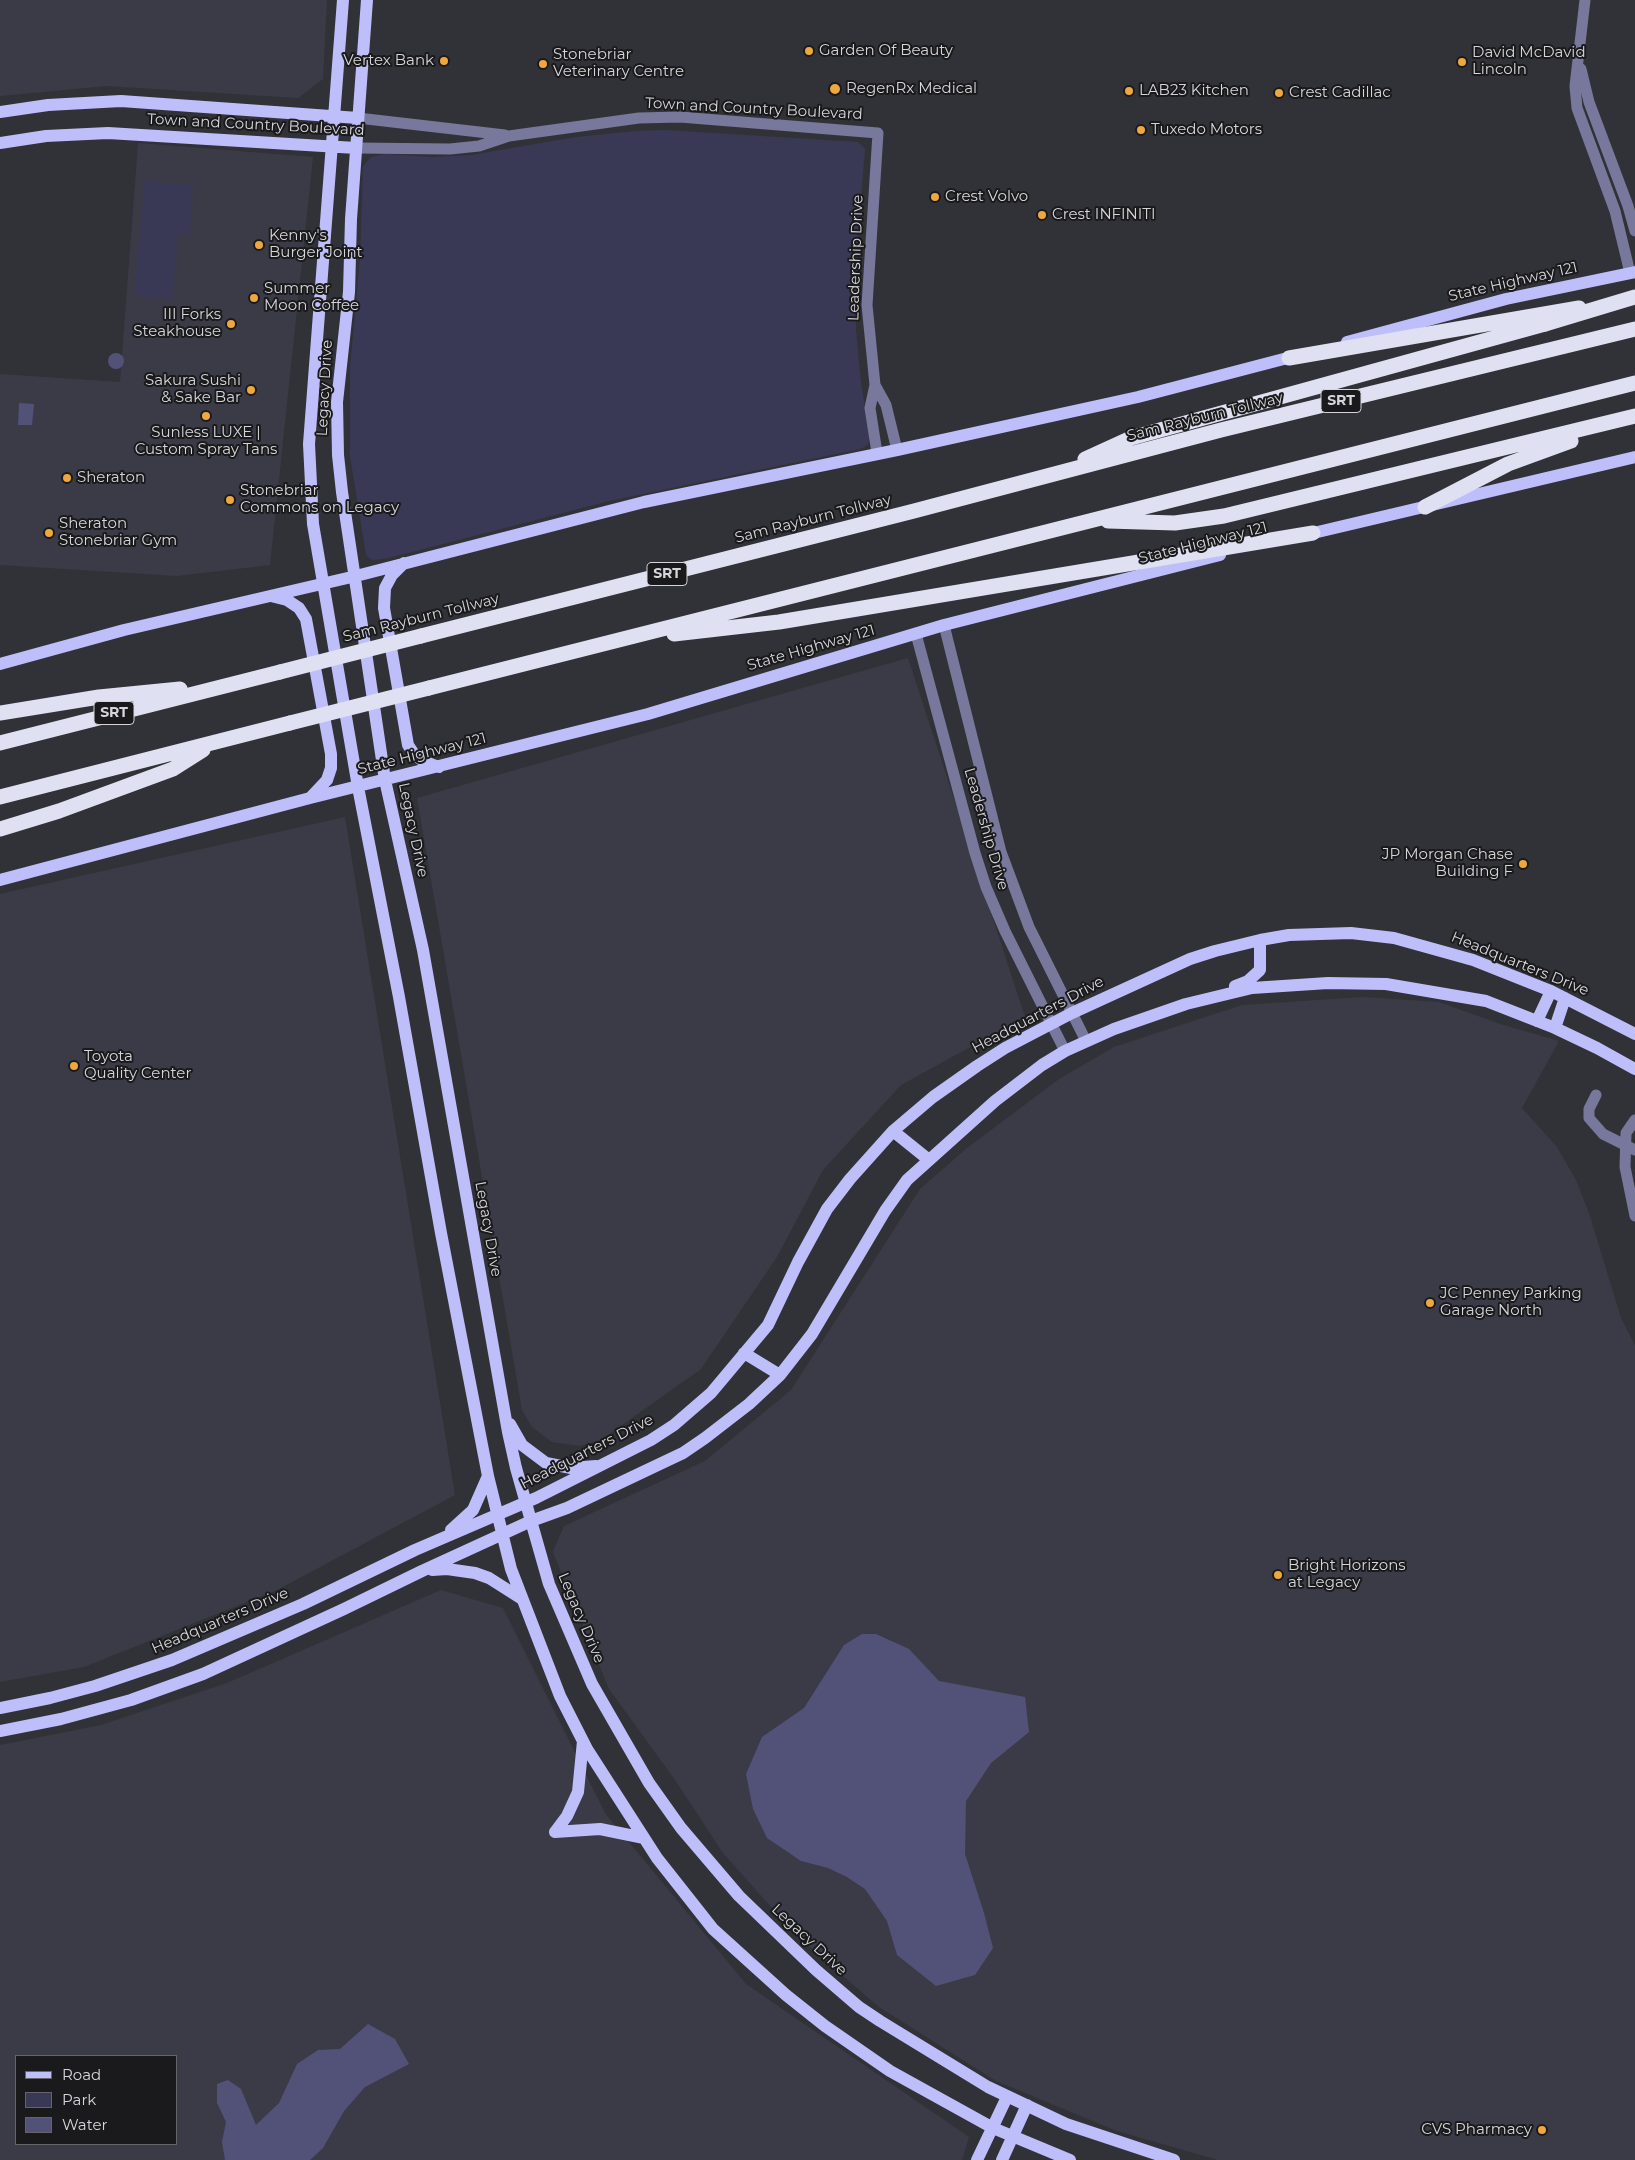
<!DOCTYPE html>
<html>
<head>
<meta charset="utf-8">
<style>
  body { margin:0 }
  #map { position:relative; width:1635px; height:2160px; overflow:hidden; background:#313237; font-family:Montserrat,sans-serif }
  canvas { display:block }
  .legend { position:absolute; left:15px; top:2055px; width:162px; height:90px; box-sizing:border-box; background:#1a1a1c; border:1px solid #656568; margin:0; padding:6px 9px; list-style:none; font-size:15px; color:#d6d6da }
  .legend li { display:flex; align-items:center; gap:10px; height:25px }
  .legend b { width:25px; border:1px solid #656568 }
</style>
</head>
<body>
<div id="map">
<canvas width="1635" height="2160"></canvas>
<ul class="legend">
<li><b style="height:6px;background:#bebffa"></b>Road</li>
<li><b style="height:14px;background:#393956"></b>Park</li>
<li><b style="height:14px;background:#525178"></b>Water</li>
</ul>
</div>
<script>
const ctx = document.querySelector('canvas').getContext('2d');
ctx.lineJoin = 'round';
function paint(path, color) { ctx.fillStyle = color; ctx.fill(path, 'evenodd'); }
const toPath = rows => new Path2D(rows.map(r => 'M' + r).join(''));
function strokePath(path, color, width, dash) { ctx.strokeStyle = color; ctx.lineWidth = width; ctx.lineCap = dash ? 'butt' : 'round'; ctx.setLineDash(dash || []); ctx.stroke(path); }
function write(font, color, halo, rows, align = 'center') {
  ctx.font = font + ' Montserrat,sans-serif'; ctx.lineWidth = 4; ctx.setLineDash([]); ctx.textBaseline = 'middle'; ctx.strokeStyle = halo; ctx.fillStyle = color; for (const [text, x, y, turn = 0] of rows) {
    ctx.save(); ctx.translate(x, y); ctx.rotate((+turn || 0) * Math.PI / 180); ctx.textAlign = isNaN(turn) ? turn : align; if (halo) ctx.strokeText(text, 0, 0); ctx.fillText(text, 0, 0); ctx.restore();
  }
}
const built = toPath([
  [0,0,327,0,323,79,298,98,107,86,0,96],
  [138,143,313,157,270,565,177,576,0,565,0,374,120,382],
  [908,658,1025,1017,901,1085,823,1170,777,1257,701,1369,601,1440,580,1446,552,1442,532,1427,522,1410,417,798],
  [345,817,455,1495,277,1590,84,1667,0,1682,0,894],
  [1363,997,1439,1002,1500,1024,1559,1041,1522,1108,1557,1147,1576,1180,1589,1213,1621,1318,1635,1345,1635,2160,1218,2160,1117,2131,996,2081,879,2007,798,1937,723,1853,675,1780,609,1689,553,1552,564,1526,705,1461,791,1390,920,1189,967,1148,1059,1079,1114,1047,1242,1005],
  [441,1590,503,1608,605,1813,746,1984,969,2137,962,2160,0,2160,0,1745,101,1725,227,1683],
  [16,2056,176,2056,176,2144,16,2144]
]);
const green = toPath([
  [665,130,858,142,865,149,857,247,856,330,861,383,870,437,868,445,860,449,609,501,389,558,372,560,366,555,350,456,350,368,360,260,363,166,371,157,386,154,432,157,471,155,576,137,636,131],
  [145,179,153,182,193,184,190,234,178,233,173,299,134,296]
]);
const water = toPath([
  '108 361a8 8 0 1 1 16 0a8 8 0 1 1-16 0Z',
  [19,403,34,404,32,425,18,425],
  [862,1634,876,1634,909,1649,939,1681,1025,1697,1029,1732,991,1763,966,1801,965,1854,984,1913,993,1948,975,1975,936,1986,897,1955,887,1921,865,1889,847,1877,828,1868,801,1861,767,1838,753,1809,746,1774,762,1737,804,1708,844,1645],
  [368,2024,395,2039,409,2064,365,2087,344,2111,323,2148,310,2160,225,2160,222,2142,226,2122,217,2103,217,2084,228,2080,241,2089,256,2125,279,2103,297,2064,318,2050,340,2049]
]);
const minor = toPath([
  [1585,0,1575,86,1577,108,1615,211,1630,273],
  [1581,69,1589,102,1628,206,1635,231],
  [358,118,505,135],
  [356,148,450,149,479,146,509,136,639,118,680,117,878,133,867,305,875,385,870,408,877,453],
  [875,385,886,405,897,450],
  [944,625,1001,852,1029,927,1086,1041],
  [916,634,975,853,986,887,1005,931,1065,1051],
  [1596,1095,1589,1109,1589,1118,1603,1134,1635,1150],
  [1635,1120,1626,1133,1625,1167,1635,1216]
]);
const major = toPath([
  [343,0,309,444,313,524,358,787,399,997,441,1233,488,1476,511,1569,560,1696,587,1749,657,1858,713,1929,786,1995,825,2026,890,2071,993,2128,1070,2160],
  [367,0,351,219,349,292,337,402,338,455,342,492,385,780,423,950,508,1432,516,1468,549,1584,592,1684,649,1783,681,1828,739,1896,816,1970,859,2007,880,2021,988,2087,1066,2124,1174,2160],
  [0,112,48,105,121,101,358,118],
  [0,143,46,136,108,133,356,148],
  [1347,342,1506,299,1635,272],
  [1305,535,1635,457],
  [404,563,392,575,385,588,384,608,408,745,414,754,423,761,439,767],
  [271,596,287,600,299,608,306,619,331,754,331,768,327,780,310,798],
  [0,664,124,630,356,576,644,502,897,450,1138,397,1299,355],
  [0,880,310,798,648,714,944,625,1220,555],
  [1235,986,1248,981,1260,970,1260,940],
  [1537,1021,1551,991],
  [1555,1028,1565,998],
  [893,1131,929,1160],
  [744,1353,780,1375],
  [510,1424,522,1445,546,1463,571,1468,596,1466],
  [451,1530,473,1510,488,1476],
  [432,1570,447,1569,475,1573,489,1578,522,1599],
  [0,1708,50,1698,95,1686,172,1660,303,1604,415,1550,536,1498,651,1440,674,1425,711,1393,768,1325,798,1262,827,1209,850,1179,893,1131,933,1097,977,1066,1005,1048,1072,1013,1190,959,1215,951,1260,940,1289,935,1351,933,1394,938,1473,960,1551,991,1635,1034],
  [0,1731,61,1719,131,1700,203,1674,344,1609,422,1571,531,1521,567,1508,683,1453,705,1438,749,1404,780,1375,812,1334,885,1211,907,1180,995,1101,1042,1065,1065,1051,1114,1029,1186,1004,1252,988,1328,983,1386,984,1486,1001,1555,1028,1597,1048,1635,1069],
  [555,1832,567,1816,578,1792,583,1741],
  [555,1832,600,1829,644,1838],
  [977,2160,1007,2097],
  [1002,2160,1027,2105]
]);
const highway = toPath([
  [1289,358,1579,308],
  [1085,459,1131,438,1545,324],
  [1425,507,1508,464,1571,441],
  [1108,521,1175,523,1224,516,1635,416],
  [674,634,779,622,1313,533],
  [421,636,914,511,1221,430,1635,329],
  [429,688,1635,383],
  [0,713,99,697,180,689],
  [0,743,280,672],
  [0,797,290,723],
  [0,829,59,811,173,769,203,750]
]);
const highwayBridge = toPath([
  [1545,324,1635,297],
  [280,672,421,636],
  [290,723,429,688]
]);
const markers = [
  [809,51,5,"#eea83c"],
  [444,61,5,"#eea83c"],
  [1462,62,5,"#eea83c"],
  [543,64,5,"#eea83c"],
  [835,89,6,"#eea83c"],
  [1129,91,5,"#eea83c"],
  [1279,93,5,"#eea83c"],
  [1141,130,5,"#eea83c"],
  [935,197,5,"#eea83c"],
  [1042,215,5,"#eea83c"],
  [259,245,5,"#eea83c"],
  [254,298,5,"#eea83c"],
  [231,324,5,"#eea83c"],
  [251,390,5,"#eea83c"],
  [206,416,5,"#eea83c"],
  [67,478,5,"#eea83c"],
  [230,500,5,"#eea83c"],
  [49,533,5,"#eea83c"],
  [1523,864,5,"#eea83c"],
  [74,1066,5,"#eea83c"],
  [1430,1303,5,"#eea83c"],
  [1278,1575,5,"#eea83c"],
  [1542,2130,5,"#eea83c"]
];
const shields = [
  [1341,401,40],
  [667,574,40],
  [114,713,40]
];
const shieldNames = [
  ["SRT",1341,401],
  ["SRT",667,574],
  ["SRT",114,713]
];
const poiNames = [
  ["Garden Of Beauty",819,51],
  ["David McDavid",1472,53],
  ["Lincoln",1472,70],
  ["Stonebriar",553,55],
  ["Veterinary Centre",553,72],
  ["Vertex Bank",434,61,"right"],
  ["RegenRx Medical",846,89],
  ["LAB23 Kitchen",1139,91],
  ["Crest Cadillac",1289,93],
  ["Tuxedo Motors",1151,130],
  ["Crest Volvo",945,197],
  ["Crest INFINITI",1052,215],
  ["Kenny's",269,236],
  ["Burger Joint",269,253],
  ["Summer",264,289],
  ["Moon Coffee",264,306],
  ["III Forks",221,315,"right"],
  ["Steakhouse",221,332,"right"],
  ["Sakura Sushi",241,381,"right"],
  ["& Sake Bar",241,398,"right"],
  ["Sunless LUXE |",206,433,"center"],
  ["Custom Spray Tans",206,450,"center"],
  ["Sheraton",77,478],
  ["Stonebriar",240,491],
  ["Commons on Legacy",240,508],
  ["Sheraton",59,524],
  ["Stonebriar Gym",59,541],
  ["JP Morgan Chase",1513,855,"right"],
  ["Building F",1513,872,"right"],
  ["Toyota",84,1057],
  ["Quality Center",84,1074],
  ["JC Penney Parking",1440,1294],
  ["Garage North",1440,1311],
  ["Bright Horizons",1288,1566],
  ["at Legacy",1288,1583],
  ["CVS Pharmacy",1532,2130,"right"]
];
const streetNames = [
  ["Town and Country Boulevard",754,109,3],
  ["Town and Country Boulevard",256,125,3],
  ["Leadership Drive",856,258,-88],
  ["State Highway 121",1513,282,-13],
  ["Legacy Drive",325,388,-87],
  ["Sam Rayburn Tollway",1205,417,-14],
  ["Sam Rayburn Tollway",813,519,-14],
  ["State Highway 121",1203,543,-14],
  ["Sam Rayburn Tollway",421,618,-14],
  ["State Highway 121",811,648,-16],
  ["State Highway 121",422,754,-14],
  ["Leadership Drive",986,829,74],
  ["Legacy Drive",413,830,78],
  ["Headquarters Drive",1520,964,22],
  ["Headquarters Drive",1038,1015,-28],
  ["Legacy Drive",488,1229,80],
  ["Headquarters Drive",587,1452,-27],
  ["Legacy Drive",581,1618,67],
  ["Headquarters Drive",220,1621,-23],
  ["Legacy Drive",809,1940,43]
];
paint(built, '#3b3b47');
paint(green, '#393956');
paint(water, '#525178');
strokePath(minor, '#77789c', 11);
strokePath(major, '#bebffa', 12);
strokePath(highway, '#dfe0f2', 15);
strokePath(highwayBridge, '#dfe0f2', 15);
for (const [x, y, r, color] of markers) { const dot = new Path2D(); dot.arc(x, y, r, 0, 2 * Math.PI); ctx.fillStyle = color; ctx.fill(dot); strokePath(dot, '#1a1a1c', 2); }
for (const [x, y, w] of shields) { const box = new Path2D(); box.roundRect(x - w / 2, y - 11.5, w, 23, 4); ctx.fillStyle = '#1a1a1c'; ctx.fill(box); strokePath(box, '#d6d6da', 1); }
write('bold 14px', '#d6d6da', null, shieldNames);
write('15px', '#d6d6da', '#1a1a1c', poiNames, 'left');
write('15px', '#d6d6da', '#1a1a1c', streetNames);
</script>
</body>
</html>
